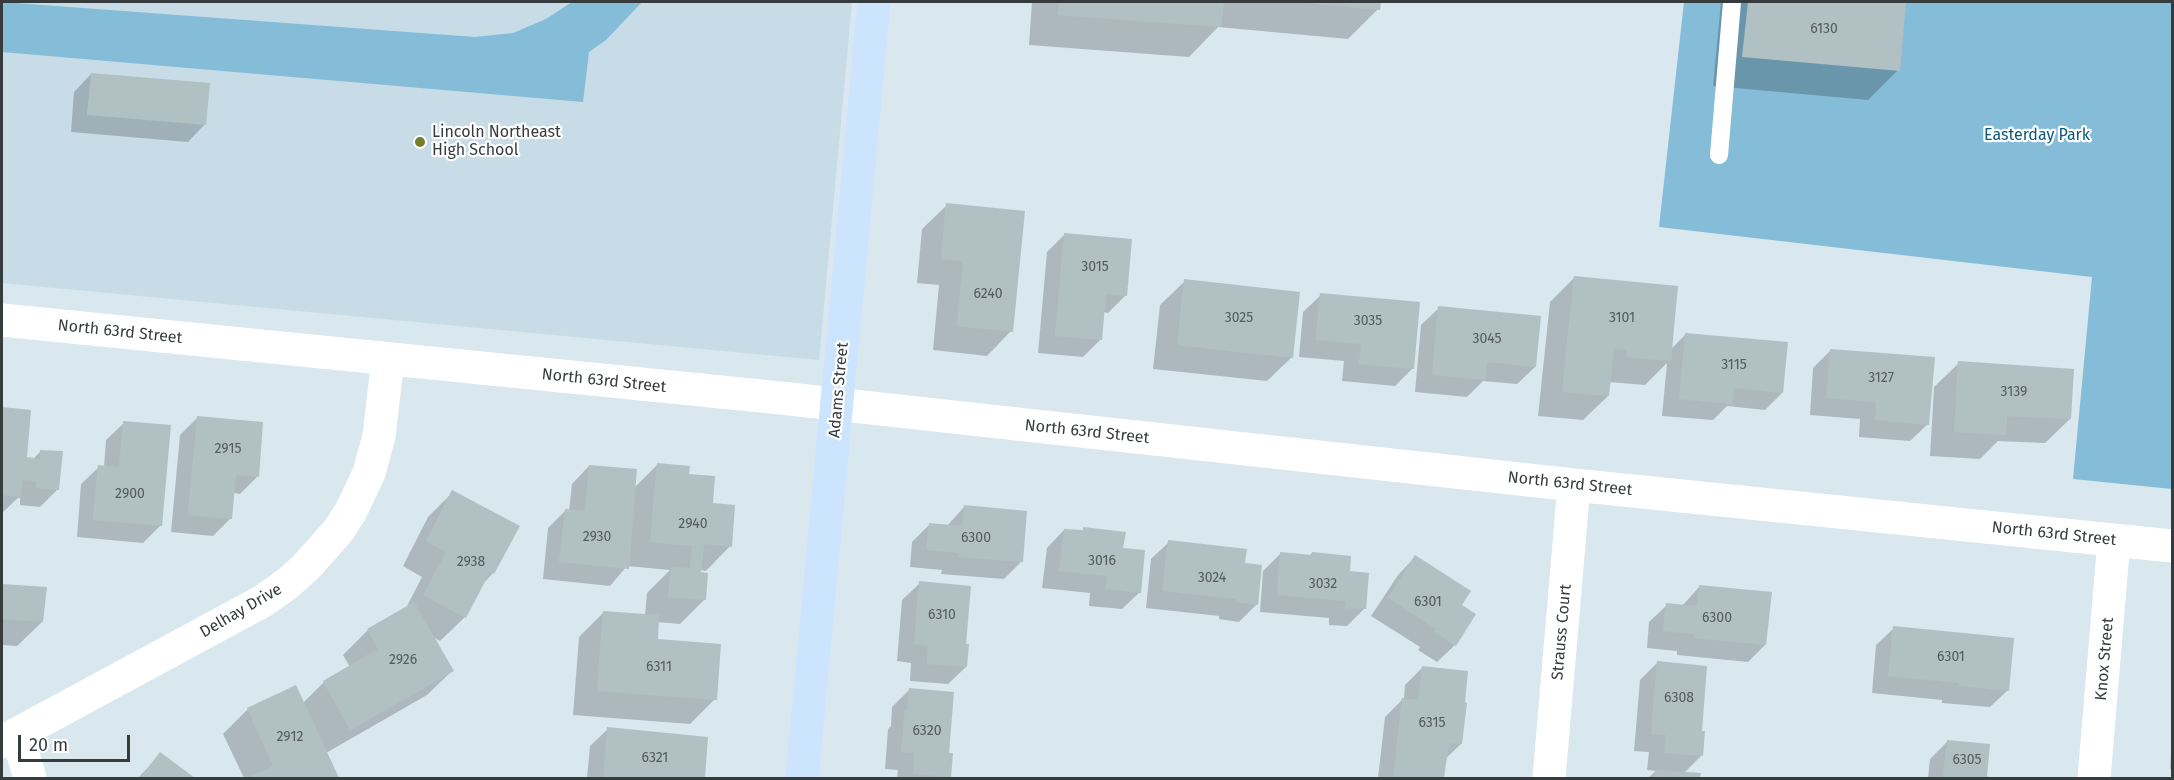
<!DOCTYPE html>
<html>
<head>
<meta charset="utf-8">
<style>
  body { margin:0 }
  #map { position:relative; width:2174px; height:780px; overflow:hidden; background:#d9e7ee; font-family:"Fira Sans",sans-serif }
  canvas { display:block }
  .frame { position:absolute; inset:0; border:3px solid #363b3e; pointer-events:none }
  .scale { position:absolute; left:18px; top:735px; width:112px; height:27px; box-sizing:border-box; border:3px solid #363b3e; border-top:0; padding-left:8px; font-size:18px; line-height:21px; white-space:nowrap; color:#363b3e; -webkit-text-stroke:4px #fff; paint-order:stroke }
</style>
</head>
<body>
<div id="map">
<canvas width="2174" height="780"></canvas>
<div class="frame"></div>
<div class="scale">20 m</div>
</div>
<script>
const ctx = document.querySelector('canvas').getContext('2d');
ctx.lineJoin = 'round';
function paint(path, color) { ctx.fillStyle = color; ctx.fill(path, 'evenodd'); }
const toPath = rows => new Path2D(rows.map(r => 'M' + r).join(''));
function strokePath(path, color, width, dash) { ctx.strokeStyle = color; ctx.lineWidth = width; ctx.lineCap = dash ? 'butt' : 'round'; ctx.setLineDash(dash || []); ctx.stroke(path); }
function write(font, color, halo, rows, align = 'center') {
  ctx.font = font + ' "Fira Sans",sans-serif'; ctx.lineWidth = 4.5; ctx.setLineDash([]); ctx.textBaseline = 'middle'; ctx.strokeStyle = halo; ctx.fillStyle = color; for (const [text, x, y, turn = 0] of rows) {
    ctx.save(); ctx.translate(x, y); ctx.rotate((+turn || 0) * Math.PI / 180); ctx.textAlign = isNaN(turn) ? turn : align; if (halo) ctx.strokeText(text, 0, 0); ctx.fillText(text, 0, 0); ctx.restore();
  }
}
const built = toPath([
  [2,2,852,2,819,360,2,283]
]);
const green = toPath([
  [2,2,475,37,513,33,546,19,572,2,642,2,606,40,589,52,583,102,2,52],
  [1684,2,2172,2,2172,489,2073,479,2092,277,1659,227]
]);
const shadow = toPath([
  [1032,2,1379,2,1378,9,1348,39,1218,27,1189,57,1029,45],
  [1721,2,1905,2,1898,70,1868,100,1713,86],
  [91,74,205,124,188,142,71,132,74,92],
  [947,205,1011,331,987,356,933,350,939,285,917,283,922,229],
  [1064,235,1126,295,1108,313,1103,312,1101,339,1083,357,1038,353,1047,252],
  [1574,278,1670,350,1686,334,1782,393,1765,410,1727,406,1713,420,1662,416,1667,363,1645,385,1609,382,1608,396,1583,420,1538,416,1550,302],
  [1185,281,1292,357,1267,381,1153,369,1160,305],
  [1321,295,1413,368,1395,386,1342,381,1344,361,1299,357,1303,312],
  [1439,308,1535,367,1517,384,1483,381,1467,397,1415,392,1421,325],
  [1831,350,1928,424,1910,441,1859,437,1860,419,1810,415,1813,368],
  [1959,363,2070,419,2045,443,1998,441,1980,459,1930,456,1934,387],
  [2,408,30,411,25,458,33,459,41,451,57,490,40,507,20,505,20,498,18,498,2,513],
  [197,418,257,477,240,494,233,493,231,518,213,536,171,532,180,435],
  [124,423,161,525,143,543,77,537,81,484,99,467,104,467,106,440],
  [658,464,688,475,711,504,730,546,706,571,700,570,704,600,680,624,657,622,656,641,715,699,690,724,573,715,579,637,604,612,645,615,647,593,670,570,627,566,610,586,543,579,548,528,565,511,569,511,572,484,589,466,634,488],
  [453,492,493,573,482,585,465,617,440,641,433,637,452,671,427,695,326,753,337,778,244,778,223,734,248,709,303,703,324,682,350,667,343,655,368,630,406,608,422,577,403,566,428,517],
  [964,507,1021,562,1004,579,941,574,942,570,910,567,912,542,929,525,947,526],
  [1084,529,1122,549,1140,592,1122,609,1089,606,1090,593,1042,588,1047,548,1064,530,1081,532],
  [1169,542,1244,564,1257,604,1239,622,1219,619,1219,616,1146,608,1151,559],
  [1281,553,1309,556,1312,553,1348,573,1364,609,1347,626,1329,625,1329,618,1260,612,1263,571],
  [1415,557,1460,605,1455,645,1437,662,1418,650,1420,647,1371,616,1398,575],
  [920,583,964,646,966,667,948,684,910,681,911,663,897,661,902,600],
  [2,585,45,589,42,622,17,646,2,645],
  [1700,586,1765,645,1748,662,1677,655,1677,651,1647,648,1649,622,1667,605,1682,606],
  [1894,628,2008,690,1990,707,1942,703,1942,700,1872,693,1876,645],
  [1657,663,1700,732,1701,756,1683,774,1699,775,1699,778,1648,778,1656,771,1647,770,1649,752,1634,751,1640,680],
  [1422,668,1461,744,1445,759,1443,778,1378,778,1385,717,1404,698,1405,685],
  [910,689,947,754,950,776,948,778,897,778,898,770,885,769,888,729,891,726,892,707],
  [608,729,707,738,703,778,587,778,590,746],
  [2172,736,2172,769,2170,769],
  [1947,742,1985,778,1988,778,1928,778,1930,759],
  [161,754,192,778,138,778]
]);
const building = toPath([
  [1059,2,1224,2,1221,27,1058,15],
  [1306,2,1381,2,1380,10,1305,3],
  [1748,2,1906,2,1900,71,1742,57],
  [91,73,210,83,206,125,87,115],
  [946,203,1025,211,1013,332,957,326,963,261,941,259],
  [1064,233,1132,239,1127,296,1106,294,1102,340,1055,336],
  [1574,276,1678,286,1671,361,1626,357,1627,350,1614,349,1609,396,1562,392],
  [1184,279,1300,292,1293,358,1177,345],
  [1320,293,1420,302,1414,369,1359,364,1361,344,1316,340],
  [1438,306,1541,316,1536,367,1487,362,1486,380,1432,375],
  [1685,333,1788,342,1783,393,1734,388,1732,404,1679,399],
  [1830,349,1935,357,1929,425,1875,420,1876,402,1826,398],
  [1958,361,2074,369,2071,419,2007,416,2006,435,1954,432],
  [2,407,31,410,27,457,40,459,40,450,63,451,59,490,36,488,37,481,23,480,21,497,2,495],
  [197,416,263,422,259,477,236,475,232,519,188,515],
  [123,421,171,425,162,526,93,520,98,465,119,467],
  [657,463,690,466,689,474,715,476,713,503,735,505,732,547,704,544,701,572,708,573,706,600,668,597,671,567,690,568,692,546,650,542],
  [589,465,637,469,629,569,559,562,565,509,585,511],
  [452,490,520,526,494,574,490,572,466,618,423,595,446,552,426,541],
  [964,505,1027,511,1023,562,958,557,958,553,926,550,929,523,962,526],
  [1083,527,1126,532,1123,548,1145,550,1141,593,1105,589,1107,576,1059,571,1064,529,1083,530],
  [1168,540,1247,549,1245,563,1262,565,1258,605,1236,602,1236,599,1162,591],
  [1280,552,1312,555,1312,552,1351,556,1350,571,1369,573,1366,609,1345,608,1346,601,1277,595],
  [1415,555,1471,591,1462,605,1476,614,1456,646,1434,632,1436,629,1388,598],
  [919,581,971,586,966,644,969,644,967,667,927,664,928,646,914,644],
  [2,584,47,587,43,622,2,619],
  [1699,585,1772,592,1766,645,1694,638,1694,634,1663,631,1666,603,1697,606],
  [414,602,454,671,350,730,323,681,378,649,367,629],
  [603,611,659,615,658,639,721,644,717,700,597,691],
  [1893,626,2014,638,2009,691,1959,686,1959,683,1888,676],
  [1657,661,1707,666,1702,731,1705,731,1703,756,1664,753,1666,735,1651,734],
  [1422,666,1468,671,1465,702,1467,703,1462,744,1449,743,1444,778,1393,778,1402,698,1418,700],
  [296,685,339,778,253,778,251,776,273,766,247,708],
  [909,688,954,692,949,753,953,753,951,777,913,774,914,753,901,752,905,710,907,710],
  [607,727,708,737,705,778,603,778],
  [1947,740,1990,744,1987,776,1991,778,1943,778],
  [160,752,195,778,140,778],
  [1655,770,1701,773,1700,778,1654,778]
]);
const lane = toPath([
  [1719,155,1732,2]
]);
const street = toPath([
  [2,320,771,397,1574,485,2172,546],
  [17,734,30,778],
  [2,742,263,601,287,584,306,567,338,531,351,511,369,473,379,436,388,359],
  [1549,778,1574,485],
  [2094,778,2114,540]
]);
const secondary = toPath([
  [802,778,874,2]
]);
const markers = [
  [420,142,6,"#747e2b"]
];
const numberNames = [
  ["6130",1824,29],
  ["3015",1095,267],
  ["6240",988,294],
  ["3025",1239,318],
  ["3101",1622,318],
  ["3035",1368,321],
  ["3045",1487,339],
  ["3115",1734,365],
  ["3127",1881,378],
  ["3139",2014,392],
  ["2915",228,449],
  ["2900",130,494],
  ["2940",693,524],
  ["2930",597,537],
  ["6300",976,538],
  ["3016",1102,561],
  ["2938",471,562],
  ["3024",1212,578],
  ["3032",1323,584],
  ["6301",1428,602],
  ["6310",942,615],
  ["6300",1717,618],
  ["6301",1951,657],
  ["2926",403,660],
  ["6311",659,667],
  ["6308",1679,698],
  ["6315",1432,723],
  ["6320",927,731],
  ["2912",290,737],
  ["6321",655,758],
  ["6305",1967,760]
];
const poiNames = [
  ["Lincoln Northeast",432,133],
  ["High School",432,151]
];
const parkNames = [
  ["Easterday Park",2037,136]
];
const streetNames = [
  ["North 63rd Street",120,332,6],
  ["North 63rd Street",604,381,6],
  ["Adams Street",839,390,-85],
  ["North 63rd Street",1087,432,6],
  ["North 63rd Street",1570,484,6],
  ["North 63rd Street",2054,534,6],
  ["Delhay Drive",241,611,-30],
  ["Strauss Court",1562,632,-85],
  ["Knox Street",2105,659,-85]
];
paint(built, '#c7dce7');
paint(green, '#85bcd8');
paint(shadow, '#0003');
paint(building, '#b0c0c3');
strokePath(lane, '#fff', 18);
strokePath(street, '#fff', 33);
strokePath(secondary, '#cde4fe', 33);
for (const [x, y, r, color] of markers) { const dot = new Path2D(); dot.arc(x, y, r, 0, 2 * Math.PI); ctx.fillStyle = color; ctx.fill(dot); strokePath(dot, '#fff', 2); }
write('14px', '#545c5f', null, numberNames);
write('16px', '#363b3e', '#fff', poiNames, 'left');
write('16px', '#0a5976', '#fff', parkNames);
write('16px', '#363b3e', '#fff', streetNames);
</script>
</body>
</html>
